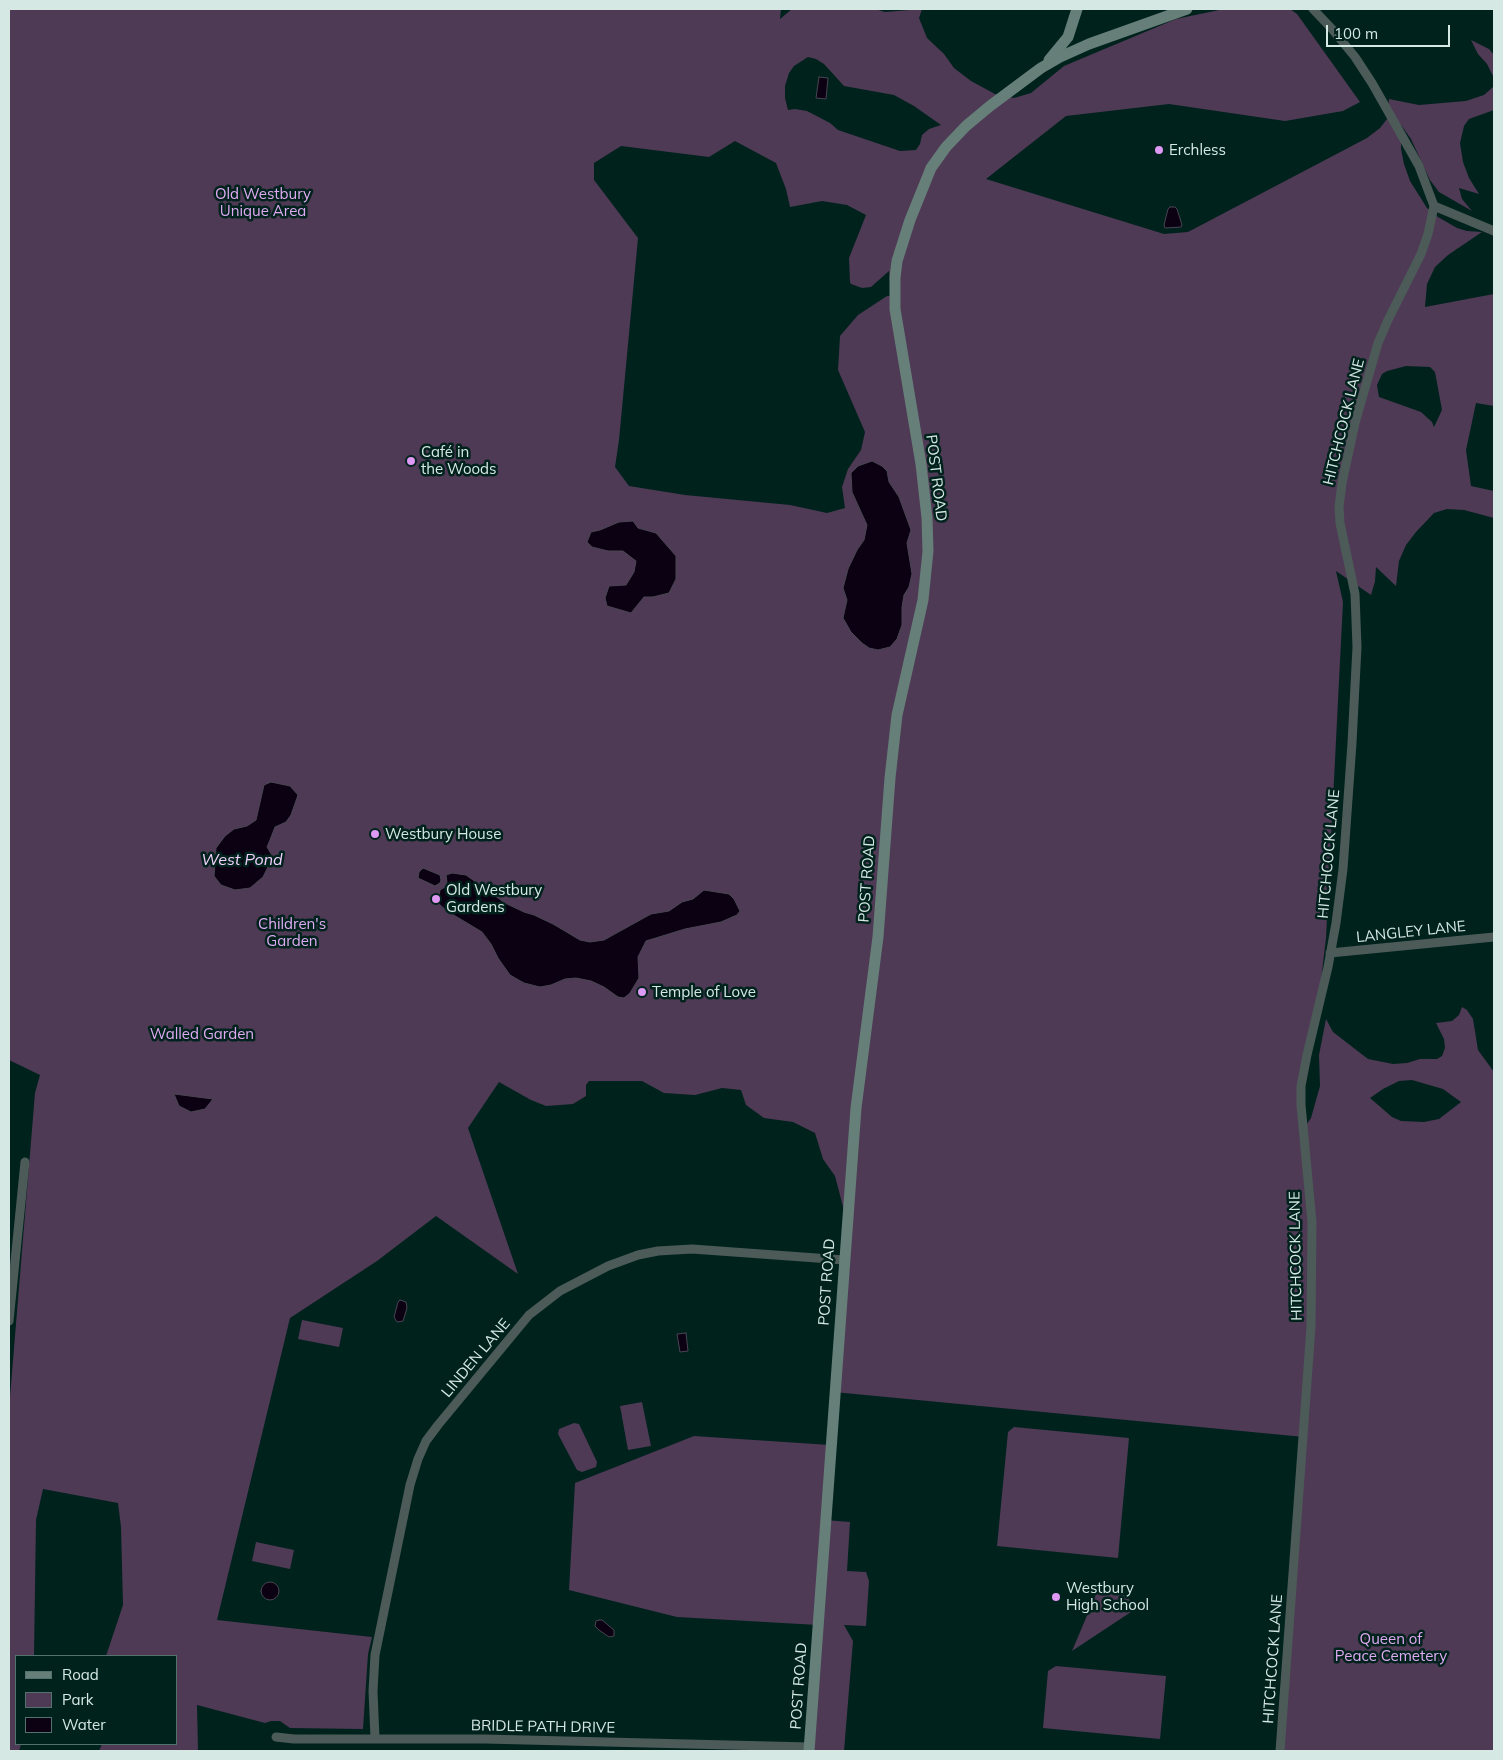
<!DOCTYPE html>
<html>
<head>
<meta charset="utf-8">
<style>
  body { margin:0 }
  #map { position:relative; width:1503px; height:1760px; overflow:hidden; background:#00221d; font-family:Mulish,sans-serif }
  canvas { display:block }
  .frame { position:absolute; inset:0; border:10px solid #d5e8e4; pointer-events:none }
  .legend { position:absolute; left:15px; top:1655px; width:162px; height:90px; box-sizing:border-box; background:#00221d; border:1px solid #55716d; margin:0; padding:6px 9px; list-style:none; font-size:15px; color:#d5e8e4 }
  .legend li { display:flex; align-items:center; gap:10px; height:25px }
  .legend b { width:25px; border:1px solid #55716d }
  .scale { position:absolute; left:1326px; top:25px; width:124px; height:22px; box-sizing:border-box; border:2px solid #d5e8e4; border-top:0; padding-left:6px; font-size:15px; line-height:18px; white-space:nowrap; color:#d5e8e4; -webkit-text-stroke:4px #00221d; paint-order:stroke }
</style>
</head>
<body>
<div id="map">
<canvas width="1503" height="1760"></canvas>
<div class="frame"></div>
<ul class="legend">
<li><b style="height:6px;background:#667f79"></b>Road</li>
<li><b style="height:14px;background:#4e3a55"></b>Park</li>
<li><b style="height:14px;background:#0c0013"></b>Water</li>
</ul>
<div class="scale">100 m</div>
</div>
<script>
const ctx = document.querySelector('canvas').getContext('2d');
ctx.lineJoin = 'round';
function paint(path, color) { ctx.fillStyle = color; ctx.fill(path, 'evenodd'); }
const toPath = rows => new Path2D(rows.map(r => 'M' + r).join(''));
function strokePath(path, color, width, dash) { ctx.strokeStyle = color; ctx.lineWidth = width; ctx.lineCap = dash ? 'butt' : 'round'; ctx.setLineDash(dash || []); ctx.stroke(path); }
function write(font, color, halo, rows, align = 'center') {
  ctx.font = font + ' Mulish,sans-serif'; ctx.lineWidth = 5; ctx.setLineDash([]); ctx.textBaseline = 'middle'; ctx.strokeStyle = halo; ctx.fillStyle = color; for (const [text, x, y, turn = 0] of rows) {
    ctx.save(); ctx.translate(x, y); ctx.rotate((+turn || 0) * Math.PI / 180); ctx.textAlign = isNaN(turn) ? turn : align; if (halo) ctx.strokeText(text, 0, 0); ctx.fillText(text, 0, 0); ctx.restore();
  }
}
const green = toPath([
  [9,9,781,9,780,19,792,9,875,9,885,12,922,9,919,18,927,38,944,54,954,68,971,81,995,94,1014,98,1031,93,1064,66,1176,19,1224,9,1290,9,1297,14,1360,102,1343,111,1285,121,1169,104,1066,116,986,179,1164,234,1188,232,1367,138,1380,128,1387,119,1389,99,1419,105,1466,101,1484,95,1493,87,1494,84,1494,110,1469,119,1464,126,1460,143,1463,162,1469,178,1479,194,1459,188,1462,199,1472,211,1439,192,1430,180,1411,139,1401,125,1401,149,1404,164,1410,181,1427,208,1438,217,1457,228,1467,231,1482,232,1448,255,1435,267,1427,284,1425,307,1494,294,1494,406,1476,403,1466,450,1471,486,1494,491,1494,518,1464,510,1447,509,1434,513,1416,532,1406,545,1399,561,1396,586,1376,567,1375,581,1371,595,1336,571,1343,602,1326,938,1319,997,1301,1086,1304,1128,1311,1118,1320,1086,1319,1055,1326,1019,1333,1032,1368,1059,1393,1064,1407,1063,1420,1059,1437,1059,1442,1056,1445,1048,1444,1039,1436,1023,1452,1021,1459,1015,1462,1007,1467,1010,1473,1019,1478,1050,1494,1072,1494,1751,1280,1751,1304,1437,834,1392,847,1222,835,1176,823,1159,815,1133,793,1122,764,1118,746,1105,741,1090,722,1088,695,1095,664,1093,642,1081,589,1081,586,1085,586,1096,573,1104,546,1106,531,1100,499,1082,468,1128,518,1274,436,1216,377,1261,290,1318,217,1620,372,1637,368,1654,363,1729,290,1728,280,1721,271,1721,265,1723,197,1705,198,1751,99,1751,102,1744,176,1744,176,1656,106,1656,123,1605,121,1527,118,1503,43,1489,36,1520,34,1656,16,1656,16,1744,21,1744,19,1751,9,1751,9,1409,35,1093,40,1075,9,1060],
  [808,57,816,59,824,64,844,86,894,95,914,106,941,125,929,129,922,135,920,144,916,150,900,151,838,130,830,123,807,111,795,109,788,110,785,98,785,86,789,73,794,66],
  [735,141,776,163,786,189,790,207,822,201,847,205,866,215,849,258,850,282,851,284,862,288,871,287,889,271,891,296,887,296,858,315,840,336,838,370,865,432,861,450,848,469,842,487,845,508,827,513,790,505,685,495,629,486,615,467,619,440,638,238,594,180,594,163,621,146,709,157],
  [1406,366,1430,367,1435,372,1442,410,1434,427,1432,422,1421,412,1379,397,1377,385,1382,374,1387,371],
  [887,471,889,482,899,497,867,528,867,525,852,492,851,473],
  [1412,1080,1443,1089,1461,1102,1439,1119,1424,1122,1401,1121,1392,1117,1370,1098,1383,1089,1399,1081],
  [1471,40,1489,49,1494,55,1494,78,1487,64,1478,54],
  [302,1320,343,1328,339,1347,298,1339],
  [642,1402,651,1446,628,1450,620,1406],
  [574,1423,579,1424,597,1462,596,1467,582,1472,577,1470,558,1434,559,1429],
  [1014,1427,1129,1438,1118,1558,997,1546,1008,1432],
  [694,1436,830,1445,825,1520,850,1522,847,1571,866,1572,869,1581,866,1626,844,1625,853,1641,844,1751,809,1751,818,1625,677,1617,569,1590,575,1483],
  [256,1542,294,1550,290,1569,252,1561],
  [1102,1580,1113,1585,1122,1592,1137,1608,1072,1651],
  [1056,1666,1166,1676,1160,1739,1043,1728,1048,1671]
]);
const water = toPath([
  [819,77,828,78,826,99,816,98,819,77],
  [1170,207,1175,207,1177,209,1182,225,1181,227,1165,228,1164,225,1168,209,1170,207],
  [872,461,882,466,887,471,889,482,899,497,911,530,907,543,912,574,909,587,904,595,902,607,902,625,897,639,890,647,878,650,869,648,862,643,851,632,843,618,847,600,843,588,848,569,857,550,864,540,867,525,852,492,851,473,858,466,872,461],
  [633,521,638,528,656,533,676,556,676,579,669,593,653,597,644,597,631,613,607,606,605,598,609,586,626,585,634,572,636,561,623,551,608,551,592,547,587,542,591,532,600,530,619,522,633,521],
  [271,782,290,786,298,795,291,815,286,822,275,827,270,840,267,847,273,857,263,877,250,888,235,890,221,885,214,876,216,848,225,836,234,829,247,826,256,820,264,785,271,782],
  [423,868,440,875,441,880,440,883,435,886,418,878,419,872,423,868],
  [452,873,466,875,505,903,524,912,534,915,553,924,580,940,590,942,604,940,651,914,669,911,682,902,693,899,704,890,729,894,734,899,740,911,737,915,721,922,685,929,646,941,638,957,639,978,630,993,624,998,618,997,604,987,591,981,576,978,565,979,551,985,540,987,524,983,510,975,498,958,491,944,482,932,447,911,438,903,440,890,445,887,447,882,446,875,452,873],
  [174,1094,213,1099,205,1109,191,1112,179,1106,174,1094],
  [400,1300,406,1302,407,1308,403,1321,397,1322,394,1317,398,1302,400,1300],
  [686,1333,688,1351,680,1352,677,1334,686,1333],
  '261 1591a9 9 0 1 1 18 0a9 9 0 1 1-18 0Z',
  [599,1620,602,1620,614,1630,614,1636,609,1637,599,1630,595,1626,596,1621,599,1620]
]);
const minor = toPath([
  [1434,206,1494,231],
  [1330,953,1494,937],
  [9,1321,25,1162],
  [276,1737,294,1739,485,1739,810,1747],
  [375,1738,373,1691,375,1655,410,1485,418,1459,426,1441,438,1425,529,1315,560,1291,608,1266,638,1255,658,1251,692,1249,844,1260],
  [1280,1751,1311,1327,1312,1222,1301,1105,1301,1086,1307,1055,1328,967,1336,923,1343,869,1352,743,1357,647,1355,594,1340,523,1339,507,1342,483,1355,423,1378,343,1388,320,1421,254,1428,234,1434,206,1419,166,1372,83,1355,57,1332,29,1313,9]
]);
const secondary = toPath([
  [1049,60,1068,37,1077,9],
  [809,1751,856,1108,878,937,890,778,897,715,923,600,928,551,927,518,921,464,895,309,895,278,897,261,910,220,931,168,946,147,966,126,990,106,1041,68,1060,57,1089,44,1187,9]
]);
const markers = [
  [1159,150,5,"#dd99f3"],
  [411,461,5,"#dd99f3"],
  [375,834,5,"#dd99f3"],
  [436,899,5,"#dd99f3"],
  [642,992,5,"#dd99f3"],
  [1056,1597,5,"#dd99f3"]
];
const poiNames = [
  ["Erchless",1169,150],
  ["Café in",421,452],
  ["the Woods",421,469],
  ["Westbury House",385,834],
  ["Old Westbury",446,890],
  ["Gardens",446,907],
  ["Temple of Love",652,992],
  ["Westbury",1066,1588],
  ["High School",1066,1605]
];
const parkNames = [
  ["Old Westbury",263,194],
  ["Unique Area",263,211],
  ["Children's",292,924],
  ["Garden",292,941],
  ["Walled Garden",202,1034],
  ["Queen of",1391,1639],
  ["Peace Cemetery",1391,1656]
];
const streetNames = [
  ["HITCHCOCK LANE",1344,422,-76],
  ["POST ROAD",936,478,83],
  ["HITCHCOCK LANE",1329,854,-85],
  ["POST ROAD",867,879,-86],
  ["LANGLEY LANE",1411,932,-6],
  ["HITCHCOCK LANE",1296,1256,-91],
  ["POST ROAD",827,1282,-86],
  ["LINDEN LANE",476,1358,-50],
  ["HITCHCOCK LANE",1273,1659,-86],
  ["POST ROAD",799,1686,-86],
  ["BRIDLE PATH DRIVE",543,1727,1]
];
const waterNames = [
  ["West Pond",242,860]
];
paint(green, '#4e3a55');
paint(water, '#0c0013');
strokePath(water, '#484652', 1);
strokePath(minor, '#4c5b58', 9);
strokePath(secondary, '#667f79', 11);
for (const [x, y, r, color] of markers) { const dot = new Path2D(); dot.arc(x, y, r, 0, 2 * Math.PI); ctx.fillStyle = color; ctx.fill(dot); strokePath(dot, '#00221d', 2); }
write('15px', '#d5e8e4', '#00221d', poiNames, 'left');
write('15px', '#e0aaf2', '#00221d', parkNames);
write('15px', '#d5e8e4', '#00221d', streetNames);
write('italic 16px', '#f3d1fe', '#00221d', waterNames);
</script>
</body>
</html>
